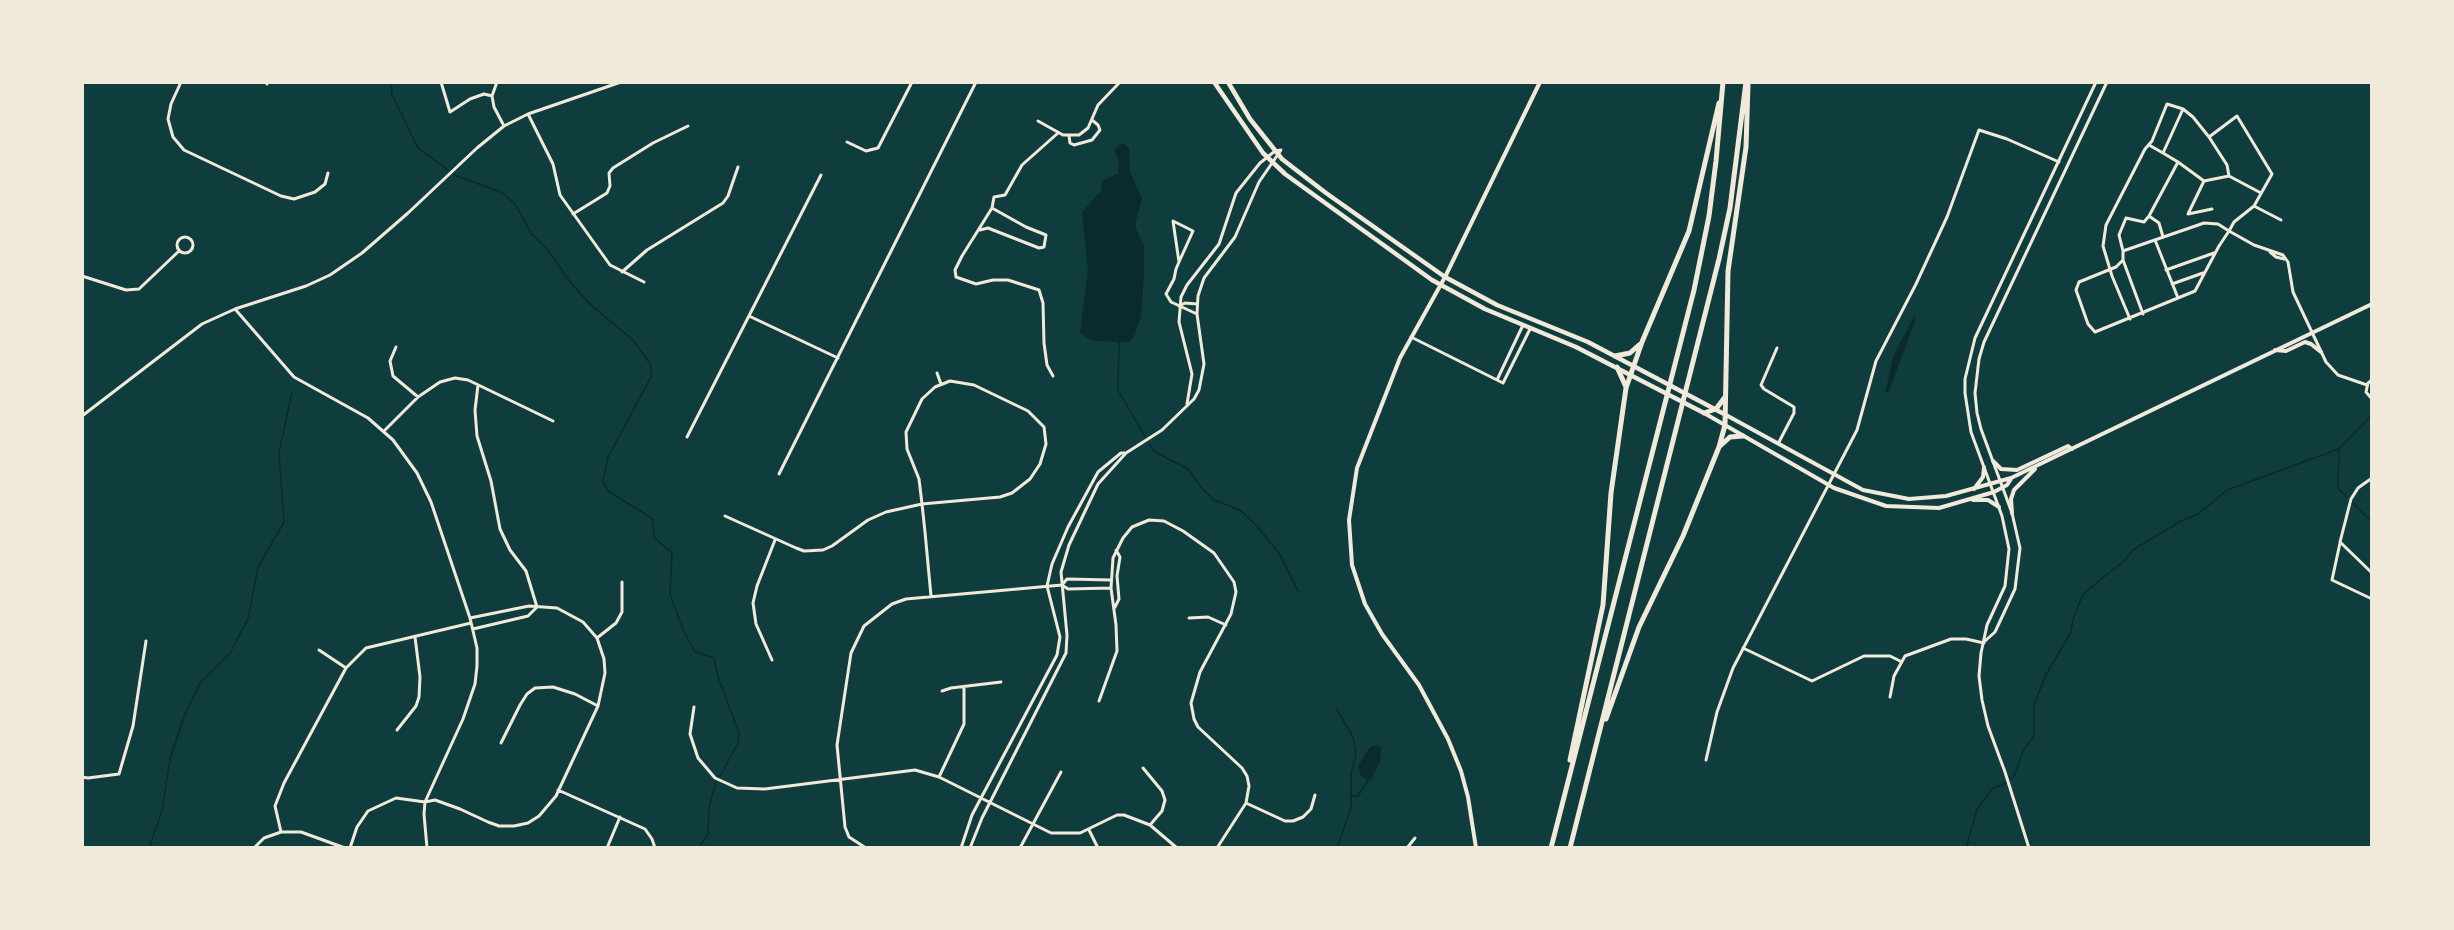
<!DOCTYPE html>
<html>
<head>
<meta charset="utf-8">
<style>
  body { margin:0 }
  #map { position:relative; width:2454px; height:930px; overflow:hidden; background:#0f3d3e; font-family:Roboto,sans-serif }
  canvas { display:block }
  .frame { position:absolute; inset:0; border:84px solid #f1e9da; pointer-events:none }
</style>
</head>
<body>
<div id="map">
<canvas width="2454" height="930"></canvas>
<div class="frame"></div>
</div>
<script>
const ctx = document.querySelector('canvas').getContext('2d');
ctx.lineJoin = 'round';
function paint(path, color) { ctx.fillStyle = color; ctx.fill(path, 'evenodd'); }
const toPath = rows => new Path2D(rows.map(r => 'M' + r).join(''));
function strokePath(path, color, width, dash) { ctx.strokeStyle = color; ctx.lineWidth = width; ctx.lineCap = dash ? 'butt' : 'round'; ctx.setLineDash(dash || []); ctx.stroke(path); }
const water = toPath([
  [1120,144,1125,144,1129,148,1130,172,1142,198,1136,221,1136,229,1144,246,1144,275,1141,317,1134,336,1130,342,1114,342,1091,340,1080,333,1088,270,1082,212,1101,191,1102,181,1118,173,1119,160,1114,151],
  [1915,315,1915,321,1889,391,1885,393,1894,354],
  [1378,745,1381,749,1380,761,1371,780,1368,780,1361,776,1358,766,1370,747]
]);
const stream = toPath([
  [391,82,392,95,418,148,448,170],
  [454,175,501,192,515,204,531,233,547,249,571,283,591,305,633,340,651,365,651,377,608,457,603,481,608,491,653,519,654,537,672,553,670,594,683,630,695,652,714,658,718,677,739,733,738,743,720,776],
  [1119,342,1118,390,1145,437],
  [1149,444,1155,452,1188,469,1200,486,1214,500,1240,510,1258,527,1279,553,1298,591],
  [2339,450,2338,488,2347,497],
  [2353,503,2372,522],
  [1336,708,1353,737,1356,755,1351,774,1351,808,1337,848],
  [1351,796,1358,796,1368,780],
  [149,848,162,811,170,759,185,714,200,683,230,653,248,619,258,567,284,522,279,453,292,392],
  [699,848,708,834,709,807,716,782],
  [1966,848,1977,809,1992,789,2006,783,2014,776,2024,749,2034,736,2034,704,2046,675,2071,632,2073,619,2083,594,2125,560,2133,550,2179,522,2198,514,2227,490,2339,449,2372,415]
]);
const minor = toPath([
  [181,82,171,104,168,119,173,137,184,150,281,196,294,199,315,192,325,184,328,173],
  [265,82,267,84],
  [441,82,450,112,470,99,484,94,492,96],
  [497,82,492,96,494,107,504,126],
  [528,114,553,164,560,195,610,265,644,282],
  [1038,121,1063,135,1079,135,1088,128,1098,105,1120,82],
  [1069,136,1070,143,1074,145,1092,140,1100,130,1098,125,1092,120],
  [2209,137,2227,165,2229,176],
  [847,142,866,151,878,148,912,82],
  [2149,145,2163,153],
  [2178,162,2204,181],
  [2254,206,2281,220],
  [992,208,962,256,955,270,956,277,976,284,993,280,1008,280,1039,290,1043,303,1044,343,1047,365,1053,376],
  [573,214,607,193,610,186,609,173,613,168,653,143,688,126],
  [2188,214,2204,181,2229,176,2261,193],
  [2188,214,2212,209],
  [980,230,988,228,1039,248,1044,247,1046,235,1026,227,992,208,994,197,1005,195,1022,165,1058,133],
  '177 245a8 8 0 1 1 16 0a8 8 0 1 1-16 0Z',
  [2163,237,2159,223,2149,216,2178,162,2163,153,2183,109,2193,117,2209,137,2237,116,2272,174,2254,206,2234,222,2229,231,2219,246,2195,291,2095,332,2088,324,2076,290,2079,282,2116,267,2123,260,2123,251,2204,223,2218,224,2229,231,2254,245,2283,255,2288,262,2293,292,2326,362,2338,375,2367,385],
  [2155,240,2178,298],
  [2123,251,2119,235,2126,218,2144,222,2149,216],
  [2270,252,2276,257,2284,259],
  [2123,260,2143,314],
  [1179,262,1173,221,1193,231,1179,262,1176,269,1174,279,1166,294,1171,302,1197,314],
  [2166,270,2214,253],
  [622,272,647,250,723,203,728,196,738,167],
  [82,276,126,290,139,289,179,251],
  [2172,284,2203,273],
  [1179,306,1185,303,1197,304],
  [235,309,294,377,368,418,393,440,417,473,431,502,470,618,477,648,477,666,475,684,463,719,425,802,424,814,427,848],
  [749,316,838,358],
  [2130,319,2112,276,2103,246,2106,225,2145,149,2152,141,2167,104,2183,109],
  [1411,337,1503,383,1530,329],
  [396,347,390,361,393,376,418,397],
  [1777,348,1761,385,1764,389,1794,407,1794,413,1779,442],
  [937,373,941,384],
  [1497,380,1523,325],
  [2372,380,2368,383,2366,392,2372,399],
  [478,385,475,410,477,436,491,481,500,529,510,550,526,571,537,607],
  [82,416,202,324,235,309,306,286,330,275,362,253,408,213,477,148,504,126,528,114,621,82],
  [384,431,418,397,440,382,455,378,468,380,553,421],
  [687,437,821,175],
  [779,474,976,82],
  [2372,478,2358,488,2351,499,2340,542,2372,573],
  [725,516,796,548,804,551,823,550,832,546,868,520,886,512,922,504,1000,497,1012,493,1030,479,1040,464,1046,444,1044,427,1028,411,974,385,950,381,935,387,922,399,906,432,907,449,919,479,922,504,925,532,931,596],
  [2340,543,2332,580,2372,599],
  [1062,585,1068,589,1111,588],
  [1115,607,1119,599,1117,576,1120,557,1116,550],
  [1189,618,1208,617,1226,625],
  [473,629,528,616,537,607],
  [597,638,616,623,622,612,622,582],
  [1743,648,1812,681,1864,656,1890,656,1900,661],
  [319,650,346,668],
  [772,660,756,624,753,603,757,586,775,540],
  [942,691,951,688,1001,682],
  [1890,697,1894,676,1905,656,1951,639,1966,639,1984,643],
  [1099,701,1117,651,1116,625,1111,588,1113,558,1123,538,1132,527,1149,520,1164,521,1183,531,1214,553,1234,582,1236,592,1231,614,1200,672,1191,703,1194,719,1198,727,1242,768,1247,776,1249,786,1246,803,1217,848],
  [694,707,690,734,698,758,715,778,737,788,765,789,915,770,939,777,1051,833,1080,833,1117,815,1124,815,1150,825,1177,848],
  [397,730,416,706,419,697,420,677,415,637],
  [501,743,520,705,527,694,535,688,553,687,575,694,598,706],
  [1706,760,1717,712,1733,668,1857,430,1876,361,1916,284,1947,217,1979,130,2007,139,2059,162],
  [1143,768,1162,791,1165,800,1162,811,1150,825],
  [82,777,88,778,119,774,133,726,146,641],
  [939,777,964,724,964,687],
  [558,790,645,829,652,839,655,848],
  [1246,803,1285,821,1293,821,1303,817,1311,809,1315,795],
  [1089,830,1098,848],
  [281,832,275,806,284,783,346,668,366,648,471,623],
  [254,848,264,838,281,832,301,832,345,848],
  [350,848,357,827,368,811,396,798,425,802,435,800,460,809,488,822,499,826,514,826,528,823,539,816,556,796,598,706,605,673,604,659,597,638,583,622,557,608,529,606,470,618],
  [607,848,620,817],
  [866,848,849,837,845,827,837,745,851,653,864,626,892,604,906,599,1062,585,1067,579,1111,580],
  [961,848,972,815,1057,655,1060,637,1047,586,1052,564,1068,527,1098,472,1121,453,1126,453,1162,430,1194,399,1199,390,1204,364,1197,314,1198,296,1204,278,1235,237,1259,182,1281,150,1275,151,1260,163,1236,193,1219,244,1187,285,1181,297,1179,322,1192,374,1187,404],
  [970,848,982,818,1066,653,1067,635,1061,572,1069,545,1098,484,1126,453],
  [1020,848,1061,772],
  [1407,848,1415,838]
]);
const tertiary = toPath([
  [1985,641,1995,632,2015,589,2020,548,2012,513,1981,429,1977,413,1975,393,1979,359,1984,342,2107,82],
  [2029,848,2005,772,1988,726,1982,700,1979,676,1981,653,1987,625,2005,586,2009,549,2002,516,1971,432,1965,393,1965,379,1975,338,2096,82]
]);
const secondary = toPath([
  [2275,350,2286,351,2305,342,2311,344,2321,352],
  [1704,413,1834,488,1886,506,1939,508,1994,492,2007,485,2011,479],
  [1726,415,1863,490,1909,499,1946,496,2011,478,2372,304],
  [1993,461,2001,469,2017,470,2068,446,2072,449],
  [1974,489,1983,477,1984,467],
  [1973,500,1988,500,1999,507],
  [2012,513,2011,499,2014,490,2035,469],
  [1476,848,1468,797,1461,771,1448,739,1419,685,1382,634,1365,604,1352,565,1349,520,1357,468,1400,358,1445,277,1540,82]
]);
const primary = toPath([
  [1214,82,1263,153,1285,174,1432,280,1485,309,1576,347,1704,413],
  [1228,82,1250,119,1282,159,1326,193,1445,277,1497,305,1588,342,1726,415]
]);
const motorway = toPath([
  [1615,356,1630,353,1639,345],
  [1617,367,1626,387],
  [1704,413,1716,409,1725,397],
  [1720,446,1730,437,1743,436],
  [1606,719,1639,627,1683,536,1719,447,1725,425,1728,271,1746,147,1748,85],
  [1570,760,1603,605,1611,493,1626,388,1642,342,1689,231,1719,103],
  [1551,848,1694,290,1709,216,1716,161,1723,82],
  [1570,848,1719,259,1730,208,1746,82]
]);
paint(water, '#0a2a2b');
strokePath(stream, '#0a2a2b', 1.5);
strokePath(minor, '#f1e9da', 3);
strokePath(tertiary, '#f1e9da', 3);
strokePath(secondary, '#f1e9da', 4);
strokePath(primary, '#f1e9da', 4.5);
strokePath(motorway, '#f1e9da', 5);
</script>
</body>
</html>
